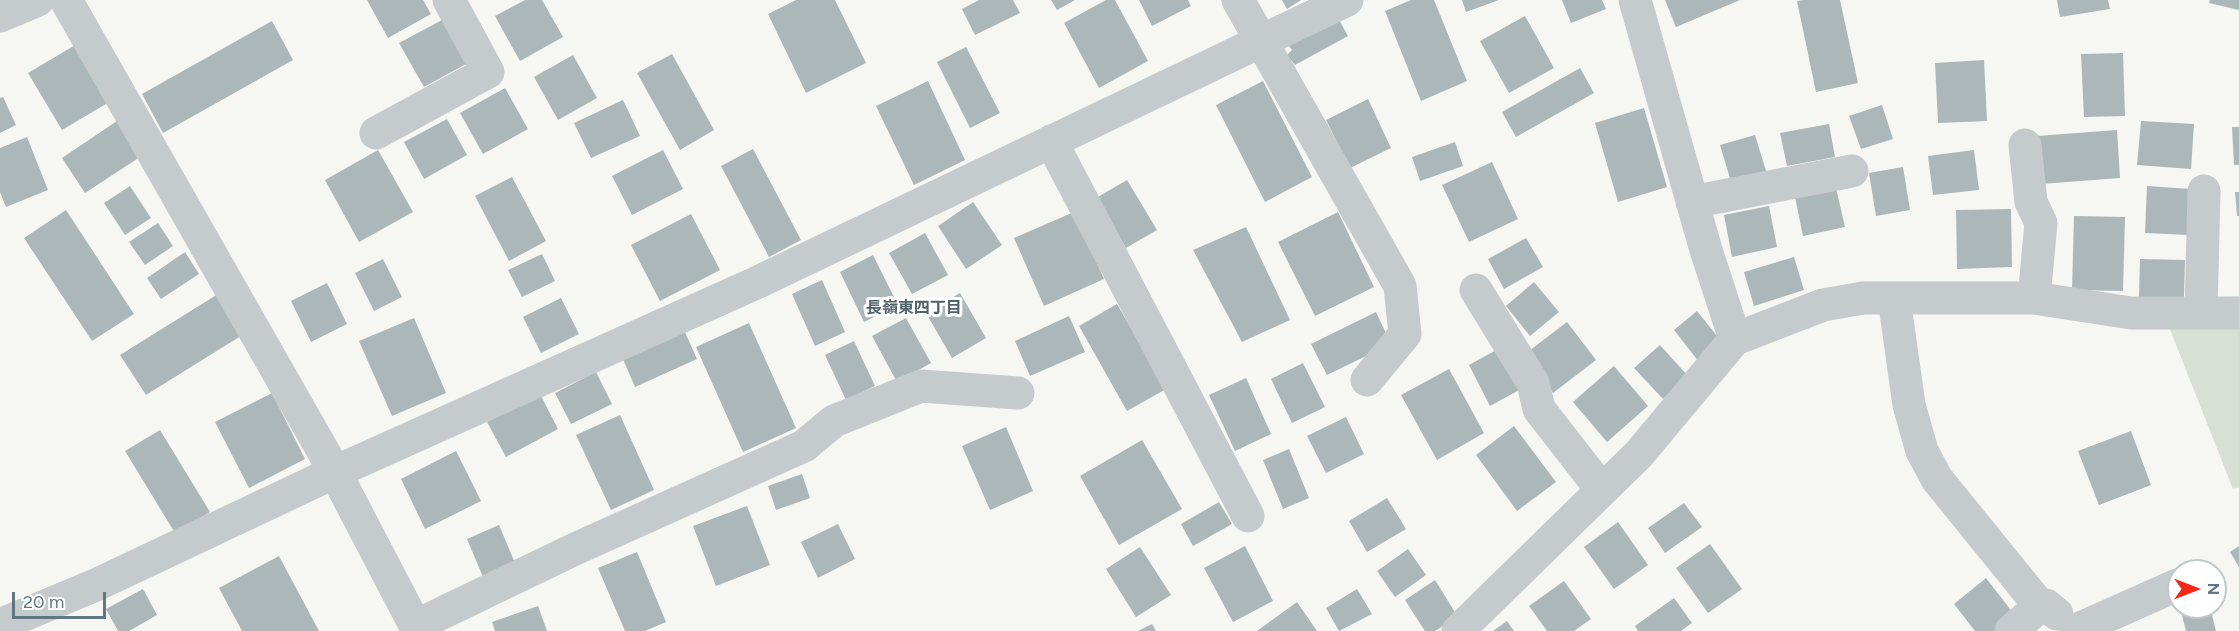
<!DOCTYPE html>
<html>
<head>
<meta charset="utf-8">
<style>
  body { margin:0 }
  #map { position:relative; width:2239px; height:631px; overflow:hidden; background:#f6f6f2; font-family:Figtree,sans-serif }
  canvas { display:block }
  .north { position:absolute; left:2167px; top:559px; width:60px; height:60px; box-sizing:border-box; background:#fff; border:2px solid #bfc9cc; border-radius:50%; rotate:90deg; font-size:16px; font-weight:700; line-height:24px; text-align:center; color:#5e7780 }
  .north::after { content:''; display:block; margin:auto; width:21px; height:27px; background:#f42715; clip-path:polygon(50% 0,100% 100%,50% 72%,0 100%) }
  .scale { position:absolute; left:12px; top:592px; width:94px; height:27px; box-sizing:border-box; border:3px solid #5e7780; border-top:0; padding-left:8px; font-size:18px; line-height:21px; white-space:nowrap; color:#5e7780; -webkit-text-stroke:4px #fff; paint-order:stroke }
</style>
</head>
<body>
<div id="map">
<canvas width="2239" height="631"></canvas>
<div class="north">N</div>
<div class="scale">20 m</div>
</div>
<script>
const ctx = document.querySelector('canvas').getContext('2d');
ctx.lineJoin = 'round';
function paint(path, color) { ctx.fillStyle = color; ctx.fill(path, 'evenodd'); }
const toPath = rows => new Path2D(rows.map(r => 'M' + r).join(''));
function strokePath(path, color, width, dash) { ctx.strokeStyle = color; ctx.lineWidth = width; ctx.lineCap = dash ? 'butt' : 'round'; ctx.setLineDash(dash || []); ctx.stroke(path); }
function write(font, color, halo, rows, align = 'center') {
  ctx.font = font + ' Figtree,"Noto Sans JP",sans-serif'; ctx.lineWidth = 6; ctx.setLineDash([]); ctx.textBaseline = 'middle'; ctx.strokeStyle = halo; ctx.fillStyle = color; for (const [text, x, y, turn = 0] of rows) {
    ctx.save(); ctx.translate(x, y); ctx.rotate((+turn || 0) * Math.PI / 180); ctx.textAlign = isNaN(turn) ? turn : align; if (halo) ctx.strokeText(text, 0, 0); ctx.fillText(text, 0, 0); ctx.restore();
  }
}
const green = toPath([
  [2169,327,2239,329,2239,487,2233,489]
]);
const building = toPath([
  [367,0,423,0,431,14,388,38],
  [525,0,542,0,563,37,520,61,495,16],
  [796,0,835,0,866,63,806,93,768,14],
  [979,0,1013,0,1020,13,975,35,962,9],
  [1051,0,1075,0,1057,10],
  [1106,0,1115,0,1148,61,1099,88,1064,23],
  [1139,0,1188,0,1191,6,1152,26],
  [1282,0,1301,0,1287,9],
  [1411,0,1434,0,1467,81,1421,101,1385,11],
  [1462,0,1499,0,1466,12],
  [1562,0,1602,0,1606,9,1571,23],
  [1665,0,1740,0,1676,27],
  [1804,0,1840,0,1858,83,1816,92,1797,1],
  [2057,0,2108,0,2110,9,2060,17],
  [2210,0,2239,0,2239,10,2209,3],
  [1332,7,1348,36,1295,65,1287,55,1292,50,1282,36],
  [1525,16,1554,68,1509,93,1480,41],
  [442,20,466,64,424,87,399,43],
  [272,21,293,60,163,133,142,94],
  [77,44,111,101,62,130,28,73],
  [966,47,1000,113,970,128,937,62],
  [2123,53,2125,116,2084,117,2081,54],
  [672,54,714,130,680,150,637,73],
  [573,55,597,98,558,120,534,77],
  [1984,60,1987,121,1938,123,1935,63],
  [1580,68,1594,93,1516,137,1502,112],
  [928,81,965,160,914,185,876,106],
  [1263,81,1312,177,1265,202,1216,105],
  [505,88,528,129,483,154,460,113],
  [3,97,16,125,0,133,0,98],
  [1368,99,1391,148,1350,168,1326,120],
  [623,100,640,136,591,158,574,123],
  [1882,105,1893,139,1861,149,1849,116],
  [1644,108,1667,187,1618,202,1595,123],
  [447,119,467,155,424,179,404,142],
  [117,121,140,157,85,193,62,158],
  [2141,121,2194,124,2191,169,2137,165],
  [1829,124,1835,157,1787,166,1780,133],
  [2232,127,2239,127,2239,165,2234,165],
  [2117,130,2120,178,2041,184,2037,136],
  [1755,135,1767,174,1732,185,1720,145],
  [27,137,48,190,6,207,0,192,0,148],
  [1455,142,1463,166,1420,181,1412,157],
  [753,149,801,240,769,257,721,166],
  [378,150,413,212,359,242,325,180],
  [663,150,683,189,632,215,612,176],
  [1974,150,1979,190,1933,195,1928,156],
  [1492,162,1518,219,1469,242,1442,185],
  [1903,167,1910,210,1876,216,1869,173],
  [512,177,546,241,509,261,475,196],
  [1127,180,1157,230,1126,248,1096,198],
  [130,186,151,218,125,235,104,203],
  [2147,186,2191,189,2189,235,2145,233],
  [1836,188,1845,227,1803,236,1795,197],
  [2235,192,2239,192,2239,216,2237,216],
  [973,202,1002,245,966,269,938,226],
  [1769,206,1777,247,1732,257,1724,215],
  [2011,209,2012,267,1957,269,1956,210],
  [66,210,134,314,92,341,24,238],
  [1074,212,1104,279,1044,306,1014,238],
  [1338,212,1374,287,1315,316,1278,242],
  [691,214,720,270,660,301,631,245],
  [2074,216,2125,217,2123,291,2072,290],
  [158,223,173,246,145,265,129,242],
  [1246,227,1290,320,1242,342,1193,250],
  [925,233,948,275,912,294,889,253],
  [1526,238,1543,267,1504,289,1488,259],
  [185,252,199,274,161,299,147,278],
  [542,254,555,281,522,297,508,270],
  [873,255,898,305,864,322,840,272],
  [1794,257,1804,290,1754,306,1744,272],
  [383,259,402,297,374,311,355,273],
  [2140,259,2185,260,2184,298,2139,297],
  [822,280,845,332,815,346,792,294],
  [1534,282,1559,312,1530,336,1506,306],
  [327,283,347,324,311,342,291,301],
  [960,293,986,338,952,358,926,313],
  [218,294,244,334,146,395,120,355],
  [561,298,579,334,541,353,523,317],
  [1117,304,1166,389,1127,411,1079,326],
  [1697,311,1722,342,1699,362,1674,330],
  [1376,312,1391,344,1327,375,1311,344],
  [1069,316,1085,352,1030,376,1015,341],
  [414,318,446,393,392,416,359,341],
  [906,318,931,363,897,382,872,336],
  [1567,322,1596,360,1553,393,1525,354],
  [749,323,796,428,743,452,696,347],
  [684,330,697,359,635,387,622,357],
  [854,341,875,386,846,400,825,355],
  [1660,345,1688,376,1663,399,1634,368],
  [1500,348,1521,389,1490,406,1469,365],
  [1303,363,1325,407,1292,423,1271,379],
  [1614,366,1648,406,1607,442,1573,402],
  [1449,369,1484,433,1437,460,1401,395],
  [596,372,612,404,571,424,555,393],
  [1246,378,1271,434,1235,451,1209,395],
  [272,393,305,459,249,488,215,422],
  [540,394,558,429,506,457,487,422],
  [620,415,654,490,611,510,576,435],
  [1346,417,1364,454,1326,473,1307,436],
  [1514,426,1556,482,1517,511,1476,455],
  [1006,427,1033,491,990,510,962,446],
  [160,430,210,512,175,533,125,451],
  [2131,431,2151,485,2099,505,2078,451],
  [1142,440,1182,509,1119,545,1080,476],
  [1289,449,1309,498,1283,509,1263,460],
  [456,451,481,501,425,529,401,479],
  [802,474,810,498,776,510,768,486],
  [1387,498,1406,529,1367,552,1349,521],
  [1219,502,1232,524,1193,546,1181,524],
  [1684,503,1702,527,1665,553,1648,528],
  [747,506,770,565,716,586,693,526],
  [1618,522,1648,565,1614,589,1584,547],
  [838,524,855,559,818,578,801,542],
  [499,525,515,563,483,577,467,539],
  [1710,544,1742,589,1708,613,1676,568],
  [1245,546,1273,601,1233,622,1204,568],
  [2239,546,2239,567,2230,552],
  [1140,547,1171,595,1136,617,1106,569],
  [1408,549,1426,575,1395,597,1377,571],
  [637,552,666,622,645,631,625,631,598,568],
  [279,556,319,631,242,631,219,588],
  [1986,578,2017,618,2001,631,1975,631,1954,604],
  [1435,580,1458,617,1435,631,1425,631,1405,600],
  [1564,581,1591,619,1574,631,1547,631,1529,606],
  [143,589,157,615,129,631,118,631,106,609],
  [1357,589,1372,614,1339,631,1326,608],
  [1674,598,1692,623,1681,631,1638,631,1635,626],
  [1297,602,1317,631,1257,631],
  [538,606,547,631,495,631,492,622],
  [2180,607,2210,607,2216,631,2186,631],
  [1507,621,1514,631,1493,631],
  [1152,624,1156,631,1138,631]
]);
const minor = toPath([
  [66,0,335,472,418,631],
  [1238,0,1400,286,1405,334,1367,380],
  [0,16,38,0],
  [376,133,488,72,449,0],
  [1051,141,1248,516],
  [2025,145,2031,202,2041,223,2034,298],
  [1692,202,1852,171],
  [1476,290,1533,383,1539,409,1602,490],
  [1894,298,1909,405,1922,451,1937,479,2040,606],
  [2201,313,2204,191],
  [1735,339,1823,305,1863,298,2034,298,2131,313,2239,313],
  [0,625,98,584,335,472,756,283,1347,0],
  [415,626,575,549,804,446,834,421,921,386,1018,393],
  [2076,630,2177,585],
  [1458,631,1639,454,1735,339,1706,250,1635,0],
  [2011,631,2040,606,2046,605,2057,614]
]);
const neighbourhoodNames = [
  ["長嶺東四丁目",914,308]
];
paint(green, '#d8dfd3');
paint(building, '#acb7ba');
strokePath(minor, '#c5cacc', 33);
write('bold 16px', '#51636b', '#fff', neighbourhoodNames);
</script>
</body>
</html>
